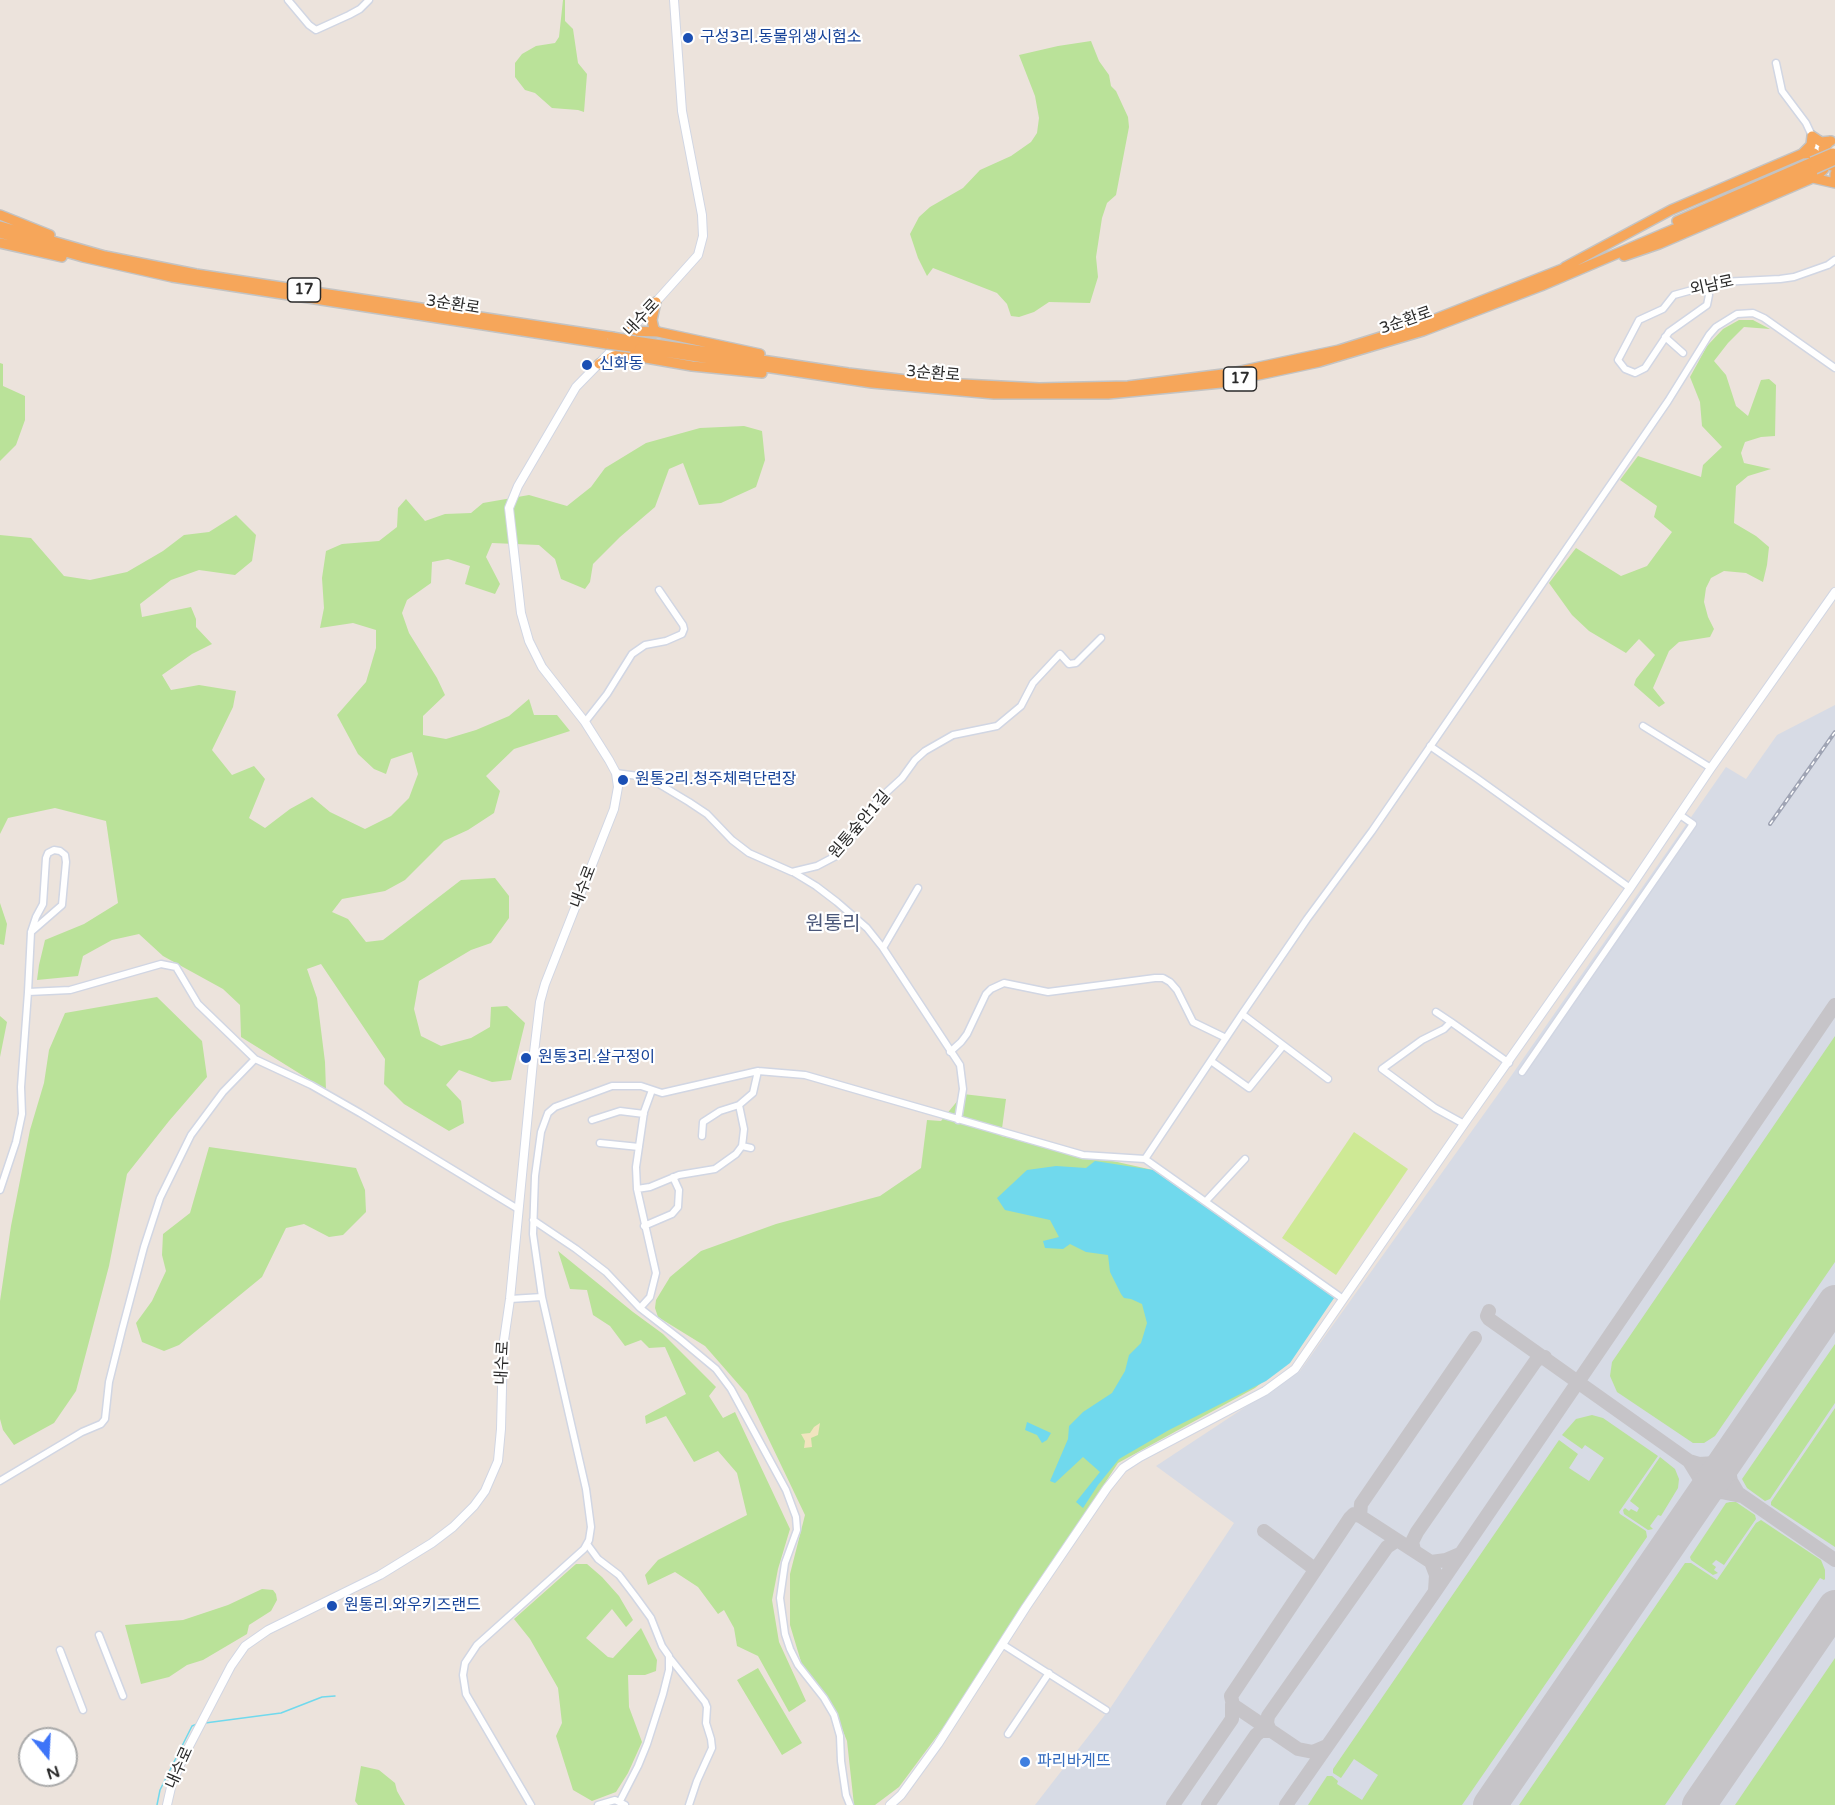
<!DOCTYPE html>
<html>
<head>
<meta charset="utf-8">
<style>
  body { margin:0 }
  #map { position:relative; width:1835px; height:1805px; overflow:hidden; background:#ece3dc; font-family:"Varela Round",sans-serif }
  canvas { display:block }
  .north { position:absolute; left:18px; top:1727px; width:60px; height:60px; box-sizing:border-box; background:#fff; border:2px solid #aaa; border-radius:50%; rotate:162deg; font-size:16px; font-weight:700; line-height:24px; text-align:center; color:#2a2a2a }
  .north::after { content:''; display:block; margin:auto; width:21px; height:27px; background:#3d74f8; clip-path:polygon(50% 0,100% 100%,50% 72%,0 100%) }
</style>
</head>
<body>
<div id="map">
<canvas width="1835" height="1805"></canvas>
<div class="north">N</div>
</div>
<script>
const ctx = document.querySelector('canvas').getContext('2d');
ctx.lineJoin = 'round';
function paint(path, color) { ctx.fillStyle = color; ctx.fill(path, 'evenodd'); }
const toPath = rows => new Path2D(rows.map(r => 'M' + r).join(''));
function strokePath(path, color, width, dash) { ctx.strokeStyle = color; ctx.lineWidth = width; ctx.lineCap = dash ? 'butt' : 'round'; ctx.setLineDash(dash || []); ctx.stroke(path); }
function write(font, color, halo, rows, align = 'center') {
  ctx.font = font + ' "Varela Round","Noto Sans KR",sans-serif'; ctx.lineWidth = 4.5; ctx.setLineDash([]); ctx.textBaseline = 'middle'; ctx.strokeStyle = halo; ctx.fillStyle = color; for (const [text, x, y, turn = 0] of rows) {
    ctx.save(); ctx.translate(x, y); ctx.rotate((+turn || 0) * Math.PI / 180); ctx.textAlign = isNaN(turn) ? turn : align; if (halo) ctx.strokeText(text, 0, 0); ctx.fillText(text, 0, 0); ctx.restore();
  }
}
const airport = toPath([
  [1835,705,1835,1805,1035,1805,1111,1707,1234,1523,1156,1466,1300,1371,1509,1079,1726,767,1746,779,1777,735]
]);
const green = toPath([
  [563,0,565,0,565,21,573,29,578,63,587,74,584,112,578,110,552,108,535,93,525,90,515,77,515,63,522,54,536,46,555,43,559,37],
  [1091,41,1099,61,1109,75,1111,86,1116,91,1128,117,1129,127,1116,195,1107,203,1102,218,1096,257,1098,277,1090,303,1049,302,1034,312,1019,317,1011,316,1007,304,997,293,933,268,927,276,918,258,910,234,919,217,930,207,963,188,980,170,1011,156,1031,142,1037,133,1039,118,1035,96,1019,55,1058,46],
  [1739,320,1753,320,1770,329,1744,327,1728,343,1714,361,1726,375,1736,406,1748,416,1761,380,1769,379,1776,385,1775,436,1761,437,1745,442,1741,453,1744,463,1771,469,1748,476,1736,486,1734,523,1756,536,1769,547,1767,565,1763,582,1746,573,1724,571,1711,578,1706,588,1704,602,1708,617,1714,629,1710,637,1679,642,1669,651,1653,688,1665,703,1659,707,1634,685,1636,679,1655,655,1639,639,1626,653,1589,631,1572,615,1549,583,1576,548,1621,576,1647,566,1672,532,1654,517,1657,506,1620,480,1638,456,1701,477,1703,465,1722,447,1702,426,1700,402,1690,377,1707,346,1723,329],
  [0,363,3,364,3,386,25,396,25,420,16,445,0,461],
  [744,426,762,431,765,460,756,487,721,503,699,505,683,463,669,469,655,507,620,537,593,564,590,582,585,589,561,579,555,559,539,545,492,543,486,557,500,584,495,594,465,584,470,566,448,559,432,562,431,583,407,600,402,613,409,633,437,678,445,695,423,716,423,735,446,739,476,730,509,716,529,699,534,715,557,715,570,731,514,749,486,776,500,791,494,813,468,830,444,841,405,880,385,891,342,899,332,912,348,919,366,942,383,940,461,880,495,878,509,896,509,918,491,943,471,950,419,981,414,1009,421,1036,441,1046,471,1038,490,1027,491,1007,507,1006,525,1023,511,1080,492,1082,459,1070,446,1085,461,1101,464,1123,449,1131,404,1104,384,1084,385,1059,321,964,307,969,317,998,325,1062,326,1090,241,1037,240,1005,223,989,163,956,139,934,112,940,83,956,78,976,37,980,39,965,45,940,84,924,118,903,106,821,55,808,8,818,0,834,0,535,31,538,64,576,90,580,127,572,163,551,184,535,209,532,236,515,256,535,252,561,235,575,199,570,171,580,140,604,142,617,191,607,196,619,196,627,212,644,192,654,162,675,171,690,199,685,236,691,233,707,212,750,232,775,254,766,265,779,249,818,265,828,290,809,312,797,330,812,365,829,391,816,409,798,418,774,412,752,391,759,386,774,374,769,358,754,337,715,366,682,376,648,376,630,353,623,320,628,324,608,322,578,326,551,342,544,379,541,397,527,398,508,406,499,425,521,445,514,471,513,483,503,529,495,567,506,591,487,605,468,646,443,700,428],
  [0,903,7,924,4,945,0,944],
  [157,997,202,1041,207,1077,169,1121,127,1174,109,1266,76,1391,54,1423,14,1445,3,1430,0,1419,0,1301,11,1226,30,1130,44,1083,49,1050,65,1013],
  [0,1016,7,1022,0,1057],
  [1835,1036,1835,1262,1715,1436,1704,1443,1693,1443,1617,1392,1610,1376,1612,1362],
  [963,1094,1006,1099,1001,1136,1153,1170,1334,1298,1280,1368,1255,1388,1118,1463,960,1705,899,1787,875,1805,854,1805,847,1741,831,1702,802,1665,790,1625,790,1574,805,1515,747,1394,705,1346,658,1317,655,1308,656,1300,670,1277,701,1251,776,1224,880,1196,921,1168,927,1120,941,1121],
  [209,1147,356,1168,365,1190,366,1212,343,1235,329,1237,304,1224,286,1228,262,1277,179,1345,164,1351,142,1342,136,1323,152,1301,166,1271,162,1255,163,1234,190,1213],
  [558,1251,633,1312,663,1334,716,1387,709,1396,723,1418,735,1412,790,1529,778,1569,772,1600,779,1642,806,1701,789,1712,758,1656,737,1646,734,1628,724,1610,718,1614,698,1587,675,1572,648,1585,645,1575,658,1560,747,1515,737,1473,718,1451,694,1462,666,1416,646,1424,645,1416,686,1394,665,1347,649,1348,641,1340,625,1346,610,1326,593,1315,587,1290,570,1289],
  [1835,1344,1835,1403,1770,1499,1765,1501,1747,1488,1742,1479],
  [1835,1408,1835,1547,1771,1505,1771,1502],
  [1592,1415,1603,1418,1658,1456,1619,1512,1620,1514,1646,1531,1647,1537,1462,1805,1308,1805,1327,1776,1332,1776,1338,1781,1337,1784,1362,1800,1378,1775,1354,1759,1341,1778,1333,1773,1333,1769,1559,1440,1578,1454,1569,1468,1589,1481,1604,1458,1585,1445,1582,1449,1562,1435,1576,1419],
  [1660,1457,1675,1469,1679,1479,1678,1488,1661,1516,1658,1515,1650,1526,1653,1529,1648,1530,1624,1514,1623,1510,1625,1508,1629,1511,1631,1509,1637,1512,1639,1508,1630,1501],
  [1730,1502,1736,1502,1755,1515,1756,1519,1724,1565,1716,1560,1712,1564,1716,1567,1714,1570,1718,1573,1713,1575,1691,1560,1690,1557,1726,1503],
  [1761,1520,1821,1560,1825,1570,1825,1579,1824,1580,1820,1578,1665,1805,1519,1805,1685,1563,1691,1563,1717,1580,1756,1523],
  [576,1564,587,1564,602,1577,619,1596,633,1620,626,1627,612,1609,586,1638,608,1657,613,1658,641,1628,657,1660,656,1671,645,1675,628,1675,629,1707,642,1742,628,1773,616,1792,592,1801,573,1790,556,1736,562,1723,558,1688,530,1639,514,1619],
  [262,1589,273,1590,276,1594,277,1600,271,1611,249,1625,247,1634,203,1660,187,1665,169,1677,141,1684,125,1625,183,1620,228,1605],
  [1835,1658,1835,1805,1735,1805],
  [758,1668,802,1743,782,1755,737,1680],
  [361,1766,379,1770,395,1783,397,1791,405,1805,358,1805,355,1801]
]);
const sand = toPath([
  [820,1423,818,1435,811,1438,812,1447,804,1448,805,1441,801,1434,810,1433,814,1427]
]);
const pitch = toPath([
  [1354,1132,1408,1169,1336,1275,1282,1238]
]);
const water = toPath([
  [1095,1161,1153,1170,1334,1298,1290,1363,1266,1381,1169,1430,1119,1459,1098,1485,1083,1508,1076,1502,1100,1472,1083,1457,1055,1483,1050,1481,1068,1439,1069,1426,1083,1412,1112,1393,1125,1371,1129,1355,1141,1343,1147,1323,1142,1304,1131,1299,1124,1298,1121,1294,1110,1272,1108,1255,1086,1252,1070,1244,1063,1249,1045,1248,1043,1241,1059,1237,1050,1220,1005,1210,997,1198,1027,1170,1056,1166,1086,1168],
  [1027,1422,1051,1433,1047,1440,1042,1443,1037,1435,1025,1430]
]);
const stream = toPath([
  [205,1723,281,1713,322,1697,335,1696],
  [157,1805,160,1790,192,1726,197,1724]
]);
const taxiway = toPath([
  [1489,1311,1487,1316,1489,1319,1689,1461,1700,1479,1701,1493,1698,1502],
  [1735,1447,1729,1461,1729,1471,1731,1481,1738,1493,1835,1560],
  [1689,1461,1699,1464,1715,1463,1724,1458,1733,1450],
  [1698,1502,1711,1494,1721,1492,1741,1496],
  [1264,1531,1312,1567,1318,1566],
  [1414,1550,1412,1542,1417,1532,1535,1362,1538,1359,1545,1357],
  [1431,1562,1360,1516,1361,1504,1475,1338],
  [1435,1591,1436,1575,1431,1562,1446,1560,1460,1554],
  [1327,1746,1313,1752,1298,1749,1233,1705,1231,1696,1350,1518,1354,1514,1360,1516],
  [1173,1805,1232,1719,1232,1704],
  [1208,1805,1256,1735,1261,1731,1270,1731,1267,1723,1268,1716,1387,1547,1396,1541],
  [1286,1805,1434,1593,1835,1005]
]);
const runway = toPath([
  [1490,1805,1835,1302],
  [1699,1805,1835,1607]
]);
const minor = toPath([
  [288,0,309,25,316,30,349,15,360,9,369,0],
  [1776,63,1782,91,1806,123,1821,155],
  [1704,287,1709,295,1707,305,1669,332,1645,368,1635,373,1625,369,1618,360,1639,320,1663,309,1674,295,1721,282,1780,279,1794,277,1828,265,1835,260],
  [1665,337,1683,353],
  [585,722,607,694,632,654,645,645,666,641,682,634,684,629,683,625,659,590],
  [1643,726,1711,768],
  [1430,746,1478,779,1630,888],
  [616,773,638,776,654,781,689,802,707,814,732,840,749,853,792,872,817,866,836,856,863,824,877,801,902,778,915,760,925,751,953,735,997,726,1021,706,1033,683,1060,654,1069,664,1076,663,1101,638],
  [793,872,816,886,837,902,867,928,883,948,960,1065,963,1089,958,1120],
  [883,948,918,888],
  [28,992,31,932,36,917,43,904,46,858,48,853,54,850,60,851,65,855,66,862,62,905,31,932],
  [1436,1012,1451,1022],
  [1242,1014,1328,1079],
  [950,1052,961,1042,967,1034,986,994,991,989,1004,983,1048,992,1155,978,1163,978,1170,982,1177,990,1193,1022,1226,1038],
  [1211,1061,1249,1088,1283,1046],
  [1522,1072,1693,824,1680,815],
  [652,1090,644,1112,636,1167,637,1189,650,1187,679,1175,715,1169,736,1154,742,1146,743,1138,744,1129,739,1105,753,1093,758,1071],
  [592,1120,620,1111,644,1114],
  [1464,1124,1435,1108,1382,1069,1422,1040,1444,1029,1451,1022,1509,1063],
  [702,1136,703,1122,720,1111,739,1105],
  [600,1143,639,1147],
  [742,1146,751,1148],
  [1145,1159,1242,1014,1307,919,1372,831,1668,401,1709,335,1716,327,1737,314,1753,313,1764,318,1835,368],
  [637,1189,656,1273,650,1297,640,1308,680,1339,716,1369,731,1389,786,1490,796,1517,797,1530,785,1563,780,1598,785,1634,790,1649,798,1665,824,1698,834,1715,840,1736,841,1761,846,1795,850,1805],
  [0,1190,16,1142,22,1114,21,1087,28,992,70,990,161,964,176,967,198,1004,255,1059,311,1085,360,1113,518,1209],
  [1206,1201,1245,1159],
  [533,1220,576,1249,606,1272,640,1308],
  [644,1226,672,1214,678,1207,679,1190,673,1177],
  [510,1299,542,1297],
  [0,1481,82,1432,101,1424,105,1419,109,1382,122,1330,144,1247,160,1198,191,1135,223,1092,255,1059],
  [587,1544,598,1559,619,1575,635,1596,651,1618,662,1646,669,1656,669,1670,663,1694,647,1744,638,1766,620,1801],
  [99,1635,123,1696],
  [1002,1644,1106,1710],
  [60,1650,83,1710],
  [669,1657,705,1702,707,1707,706,1723,711,1739,712,1748,697,1781,689,1805],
  [1008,1734,1049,1673],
  [531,1805,466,1694,463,1675,465,1663,477,1645,584,1549,589,1540,591,1527,586,1489,542,1297,533,1234,535,1176,541,1132,548,1113,555,1107,612,1086,641,1086,662,1093,758,1071,805,1075,1083,1155,1145,1159,1343,1299],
  [598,1805,615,1800,625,1805]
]);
const tertiary = toPath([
  [628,333,698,255,703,236,702,215,682,111,674,0],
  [167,1805,172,1783,184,1756,231,1666,245,1646,268,1630,380,1575,432,1543,453,1527,474,1506,485,1491,498,1461,501,1429,503,1347,510,1299,533,1061,540,1002,545,984,614,809,618,787,616,773,609,760,585,722,542,667,529,641,521,613,509,508,518,486,576,387,618,344],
  [890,1805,901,1795,938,1744,1026,1607,1107,1488,1123,1468,1140,1457,1265,1391,1295,1369,1464,1124,1630,888,1711,768,1835,592]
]);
const trunk = toPath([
  [1802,154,1811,145,1812,136,1821,142,1831,141],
  [1813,178,1835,183,1835,174],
  [0,215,50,235],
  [1677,221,1812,162],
  [0,226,105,256,196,274,612,337],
  [0,233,83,257,172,277,607,344],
  [0,243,62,257],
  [1624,256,1659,244,1817,176,1824,169,1823,149,1830,141],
  [1565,267,1671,210,1802,154,1814,153,1827,164,1835,167],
  [656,302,652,320,654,329,658,332],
  [630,331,658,332,760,354],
  [635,341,848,373,924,382,1039,388,1128,386,1231,373,1339,350,1425,323,1570,266],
  [631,347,872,383,994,394,1108,394,1221,383,1319,362,1423,331,1541,286,1815,169],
  [599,364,614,356,623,354,692,366,762,373]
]);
const rail = toPath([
  [1770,824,1835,732]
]);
const trunkBridge = toPath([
  [1812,162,1833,153],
  [1815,169,1835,160],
  [612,337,635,341],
  [607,344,631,347]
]);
const markers = [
  [688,38,6,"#1a4fb4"],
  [587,365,6,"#1a4fb4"],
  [623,780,6,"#1a4fb4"],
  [526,1058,6,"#1a4fb4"],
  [332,1606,6,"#1a4fb4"],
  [1025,1762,6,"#3f7fe0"]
];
const shields = [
  [304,290,33],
  [1240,379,33]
];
const shieldNames = [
  ["17",304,290],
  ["17",1240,379]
];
const transitNames = [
  ["구성3리.동물위생시험소",700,38],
  ["신화동",599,365],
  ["원통2리.청주체력단련장",635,780],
  ["원통3리.살구정이",538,1058],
  ["원통리.와우키즈랜드",344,1606]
];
const streetNames = [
  ["외남로",1712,286,-12],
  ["3순환로",453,305,9],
  ["내수로",642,318,-47],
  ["3순환로",1406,321,-19],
  ["3순환로",933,374,5],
  ["원통숲안1길",860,825,-49],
  ["내수로",584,887,-69],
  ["내수로",503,1363,-87],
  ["내수로",180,1768,-66]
];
const shopNames = [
  ["파리바게뜨",1037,1762]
];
const quarterNames = [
  ["원통리",833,925]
];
paint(airport, '#d7dbe5');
paint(green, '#bae299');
paint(sand, '#f1e4bf');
paint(pitch, '#cee995');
paint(water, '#70d9ed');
strokePath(stream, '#70d9ed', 1.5);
strokePath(taxiway, '#c6c4c8', 14);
strokePath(runway, '#c6c4c8', 34);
strokePath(minor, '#d1d6e3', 9);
strokePath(tertiary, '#d1d6e3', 10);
strokePath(trunk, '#c3c3c3', 12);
strokePath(minor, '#fff', 6);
strokePath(tertiary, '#fff', 8);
strokePath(trunk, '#f6a65a', 9);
strokePath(rail, '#9fa4b4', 4);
strokePath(rail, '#fff', 1.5, [4.5]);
strokePath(trunkBridge, '#c3c3c3', 12, []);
strokePath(trunkBridge, '#f6a65a', 9);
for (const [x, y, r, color] of markers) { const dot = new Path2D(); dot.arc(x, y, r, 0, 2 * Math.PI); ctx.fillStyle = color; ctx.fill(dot); strokePath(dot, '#fff', 2); }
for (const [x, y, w] of shields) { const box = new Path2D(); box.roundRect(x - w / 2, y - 12, w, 24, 4.5); ctx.fillStyle = '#fff'; ctx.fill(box); strokePath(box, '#2a2a2a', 1.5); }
write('bold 15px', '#2a2a2a', null, shieldNames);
write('16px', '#164399', '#fff', transitNames, 'left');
write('16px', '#2a2a2a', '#fff', streetNames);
write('16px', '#366cbe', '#fff', shopNames, 'left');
write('20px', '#4b587a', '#fff', quarterNames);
</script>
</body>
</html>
